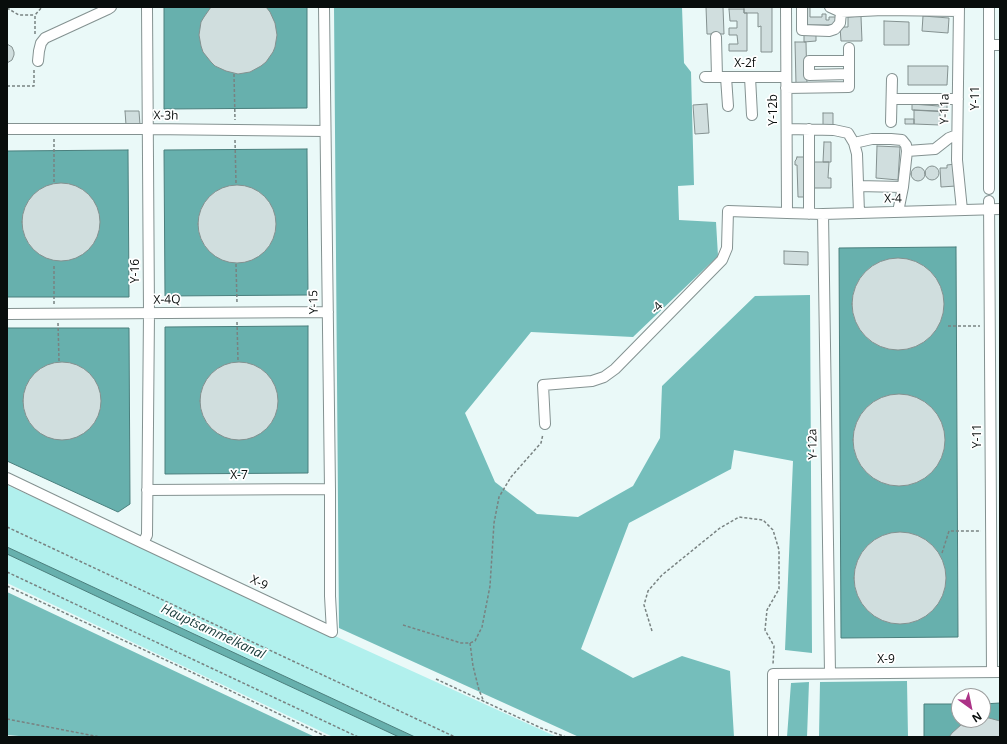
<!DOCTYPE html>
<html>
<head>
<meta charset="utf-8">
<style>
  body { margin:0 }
  #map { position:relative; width:1007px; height:744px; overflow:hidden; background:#eaf9f8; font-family:"Open Sans",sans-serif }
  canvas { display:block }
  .frame { position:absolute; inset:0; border:8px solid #080d0c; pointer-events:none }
  .north { position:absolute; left:951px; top:688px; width:40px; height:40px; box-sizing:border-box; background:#fff; border:1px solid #9c9e9e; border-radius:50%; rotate:147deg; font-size:11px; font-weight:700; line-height:16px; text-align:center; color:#080d0c }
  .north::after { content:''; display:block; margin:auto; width:14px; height:18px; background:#ac3387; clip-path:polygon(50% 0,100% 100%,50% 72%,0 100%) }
</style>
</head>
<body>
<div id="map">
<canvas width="1007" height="744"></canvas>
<div class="frame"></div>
<div class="north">N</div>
</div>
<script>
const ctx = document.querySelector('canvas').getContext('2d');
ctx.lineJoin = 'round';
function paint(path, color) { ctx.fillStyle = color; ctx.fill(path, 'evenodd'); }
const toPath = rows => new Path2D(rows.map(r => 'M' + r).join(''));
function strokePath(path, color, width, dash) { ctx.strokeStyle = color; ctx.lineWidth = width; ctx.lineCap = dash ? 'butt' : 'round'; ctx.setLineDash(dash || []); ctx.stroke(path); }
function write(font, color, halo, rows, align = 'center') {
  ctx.font = font + ' "Open Sans",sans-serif'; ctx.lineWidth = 3.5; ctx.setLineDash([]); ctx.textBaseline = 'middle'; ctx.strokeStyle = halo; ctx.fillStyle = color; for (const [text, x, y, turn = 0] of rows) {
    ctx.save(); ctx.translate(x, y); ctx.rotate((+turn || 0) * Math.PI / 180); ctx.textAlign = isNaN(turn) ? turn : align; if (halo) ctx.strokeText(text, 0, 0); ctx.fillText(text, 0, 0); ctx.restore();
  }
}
const green = toPath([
  [7,485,335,636,557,737,415,737,7,547],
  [7,554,113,604,399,737,333,737,7,583]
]);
const forest = toPath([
  [334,7,682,7,684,63,691,72,694,185,678,186,679,220,716,222,718,256,633,337,531,332,465,413,495,482,537,514,578,517,633,486,660,438,662,386,755,296,810,295,812,653,785,650,793,461,734,450,731,469,629,523,581,649,633,678,682,656,730,671,734,737,579,737,339,628],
  [7,592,183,675,315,737,31,737,7,735],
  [907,681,908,737,819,737,820,682],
  [809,682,807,737,787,737,791,683]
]);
const water = toPath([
  [164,7,307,7,307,108,164,109,164,7],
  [307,149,308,295,165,296,164,150,307,149],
  [128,150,129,297,7,297,7,151,128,150],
  [956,247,958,637,841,638,839,248,956,247],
  [308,326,308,473,165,474,165,327,308,326],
  [7,328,129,328,130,504,118,512,7,461,7,328],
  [7,547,63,573,415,737,399,737,113,604,7,554,7,547],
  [1000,703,1000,737,924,737,924,704,959,704,959,720,983,720,983,704,1000,703]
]);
const building = toPath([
  [211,7,266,7,270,12,275,23,277,35,275,47,273,52,266,62,261,66,250,72,238,74,226,71,215,66,211,62,203,52,201,46,199,35,201,22,204,17,211,7],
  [706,7,723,7,724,34,707,34,706,7],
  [744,7,772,7,772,52,761,52,761,26,758,27,758,13,744,13,744,7],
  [807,7,810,7,810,17,822,17,822,14,826,14,826,20,829,20,829,17,836,17,836,25,807,25,807,7],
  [729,9,744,9,744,13,747,13,747,51,729,51,729,44,738,44,737,35,729,35,729,28,737,28,737,21,730,21,729,9],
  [861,16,862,41,841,41,840,27,848,27,848,17,861,16],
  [923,16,949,18,948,33,922,31,923,16],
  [884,21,909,22,909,45,884,45,884,21],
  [804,35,816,35,816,41,804,42,804,35],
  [795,42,806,42,807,84,796,84,795,42],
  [7,44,12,47,14,52,14,55,12,60,7,63,7,44],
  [908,66,948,66,947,85,908,85,908,66],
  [707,104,709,133,695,134,693,105,707,104],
  [912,104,939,106,939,104,947,104,947,112,912,110,912,104],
  [914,110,940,111,940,125,914,124,914,110],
  [125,111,139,111,140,125,126,125,125,111],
  [823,113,833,113,833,125,823,125,823,113],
  [905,119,914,119,914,124,905,124,905,119],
  [824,142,831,142,831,162,823,162,824,142],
  [877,146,900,147,898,180,876,178,877,146],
  [797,157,804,157,804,197,798,197,797,165,795,165,795,161,796,160,797,157],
  [814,162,829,162,828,178,831,178,831,188,813,188,814,162],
  [956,164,956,186,941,187,940,168,947,168,947,165,956,164],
  '925 173a7 7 0 1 1 14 0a7 7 0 1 1-14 0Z',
  '911 174a7 7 0 1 1 14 0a7 7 0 1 1-14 0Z',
  '22 222a39 39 0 1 1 78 0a39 39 0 1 1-78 0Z',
  '198 224a39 39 0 1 1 78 0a39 39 0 1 1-78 0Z',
  [784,251,808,252,808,265,784,264,784,251],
  '852 304a46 46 0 1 1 92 0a46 46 0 1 1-92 0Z',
  '200 401a39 39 0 1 1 78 0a39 39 0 1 1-78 0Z',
  '23 401a39 39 0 1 1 78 0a39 39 0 1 1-78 0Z',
  '853 440a46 46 0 1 1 92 0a46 46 0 1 1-92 0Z',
  '854 578a46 46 0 1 1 92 0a46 46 0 1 1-92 0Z',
  [983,718,989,718,1000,721,1000,737,949,737,952,733,962,724,971,720,983,720,983,718]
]);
const path = toPath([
  [7,8,19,15,35,15],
  [35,34,35,15,42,7],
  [234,74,235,120],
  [7,86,34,86,34,70],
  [54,139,54,182],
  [235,140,236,183],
  [236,264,237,303],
  [54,304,54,264],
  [237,322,238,361],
  [58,323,59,361],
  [948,326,980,326],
  [7,527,455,737],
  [942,553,949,531,981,531],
  [7,572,358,737],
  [7,586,185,669,327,737],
  [403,625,461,643,470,643,475,641,482,627,490,586,494,523,499,497,511,477,541,443,543,434],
  [652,631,644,605,648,591,662,575,720,528,739,517,763,520,773,530,779,550,779,589,767,610,765,630,774,646,773,664],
  [470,643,473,666,479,690,484,702],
  [436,679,541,728,566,737],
  [7,719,100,737]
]);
const minor = toPath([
  [786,7,787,213],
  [802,7,802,30,829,31,835,29,840,23,841,12],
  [830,7,841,12,883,10,959,11],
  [959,7,957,160,962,210],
  [989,7,989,189],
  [716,37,717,77],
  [989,45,1000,45],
  [38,61,39,51,41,43,45,38,108,9,111,7],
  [849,61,809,61,809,75,849,74],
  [705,77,786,77],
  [726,77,728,106],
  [750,77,752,115],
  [786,88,849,87,849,48],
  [892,99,958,99],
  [891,122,892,79],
  [7,129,148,129,325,131],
  [787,129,834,130,848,133,854,143,857,154,859,213],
  [809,129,809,214],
  [854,143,872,139,891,139,902,140,906,145,907,151,903,187,898,212],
  [907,151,935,149,949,138,957,135],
  [858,186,903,187],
  [989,201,992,672],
  [823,214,830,673],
  [7,314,328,312],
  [545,424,543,385,592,381,604,377,615,369,722,260,727,248,728,211,787,213,823,214,1000,209],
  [7,478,143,543,147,535,149,313,147,7],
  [147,490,330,489],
  [143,543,332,632,330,596,330,489,324,7],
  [773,737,773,674,1000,672]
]);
const streetNames = [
  ["X-2f",745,64],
  ["Y-11",976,98,-90],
  ["Y-11a",945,109,-89],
  ["Y-12b",774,110,-90],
  ["X-3h",166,116,1],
  ["X-4",893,199,-1],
  ["Y-16",136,271,-90],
  ["X-4Q",167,300,-1],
  ["Y-15",314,302,-91],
  ["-4",657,308,-46],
  ["Y-11",978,436,-90],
  ["Y-12a",813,444,-91],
  ["X-7",239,476],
  ["X-9",259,583,25],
  ["X-9",886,660]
];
const waterNames = [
  ["Hauptsammelkanal",213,632,25]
];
paint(green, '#b1f0ed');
paint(forest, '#75bebb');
paint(water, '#67b0ad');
strokePath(water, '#4a7f7d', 1);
paint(building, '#d0dede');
strokePath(building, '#849190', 1);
strokePath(minor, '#849291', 12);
strokePath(path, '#788281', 1.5, [3, 2]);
strokePath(minor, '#fff', 10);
write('12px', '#080d0c', '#fff', streetNames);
write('italic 13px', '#153938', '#fff', waterNames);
</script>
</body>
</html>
